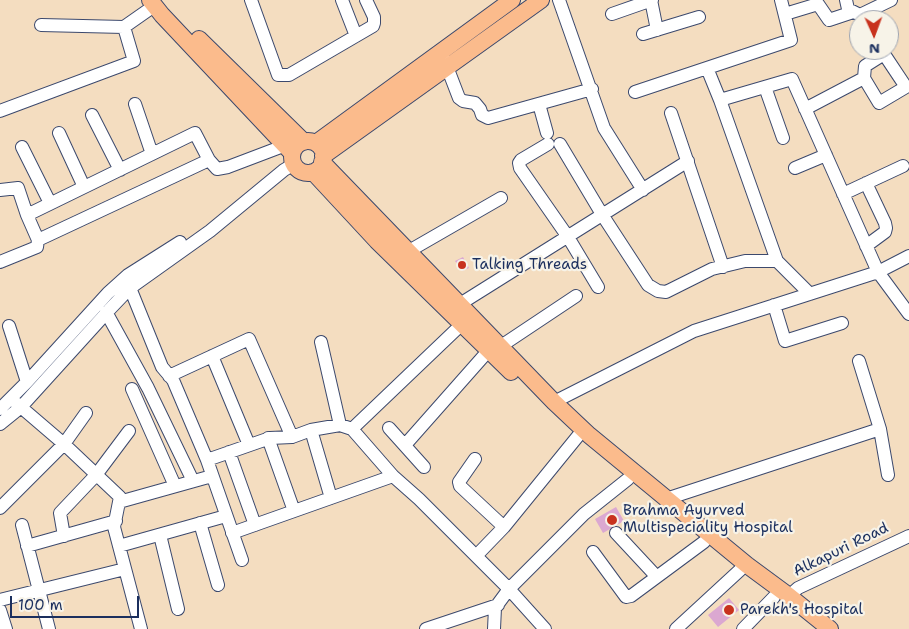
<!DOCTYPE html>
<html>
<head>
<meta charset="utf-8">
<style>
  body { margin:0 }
  #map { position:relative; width:909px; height:629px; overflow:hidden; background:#f4ddc0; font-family:"Shantell Sans",sans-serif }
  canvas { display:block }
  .north { position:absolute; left:849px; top:10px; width:50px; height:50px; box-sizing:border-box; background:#f7f3e8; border:1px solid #9fa5b1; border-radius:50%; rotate:178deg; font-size:14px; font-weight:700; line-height:20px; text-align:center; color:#1b2f5e }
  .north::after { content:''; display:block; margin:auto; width:18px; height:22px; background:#c8321e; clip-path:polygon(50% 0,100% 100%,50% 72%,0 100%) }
  .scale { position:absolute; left:10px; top:596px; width:129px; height:22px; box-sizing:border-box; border:2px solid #1b2f5e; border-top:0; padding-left:6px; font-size:15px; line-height:18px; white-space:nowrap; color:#1b2f5e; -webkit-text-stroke:4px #f7f3e8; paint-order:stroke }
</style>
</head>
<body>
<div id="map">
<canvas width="909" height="629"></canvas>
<div class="north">N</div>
<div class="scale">100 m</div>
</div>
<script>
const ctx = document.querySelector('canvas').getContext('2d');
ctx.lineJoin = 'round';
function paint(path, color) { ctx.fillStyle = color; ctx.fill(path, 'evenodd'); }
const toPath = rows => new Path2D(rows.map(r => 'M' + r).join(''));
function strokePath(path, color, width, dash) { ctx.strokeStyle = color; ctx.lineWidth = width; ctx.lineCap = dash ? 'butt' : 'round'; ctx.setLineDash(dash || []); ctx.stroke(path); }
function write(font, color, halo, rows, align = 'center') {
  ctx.font = font + ' "Shantell Sans",sans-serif'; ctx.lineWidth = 4.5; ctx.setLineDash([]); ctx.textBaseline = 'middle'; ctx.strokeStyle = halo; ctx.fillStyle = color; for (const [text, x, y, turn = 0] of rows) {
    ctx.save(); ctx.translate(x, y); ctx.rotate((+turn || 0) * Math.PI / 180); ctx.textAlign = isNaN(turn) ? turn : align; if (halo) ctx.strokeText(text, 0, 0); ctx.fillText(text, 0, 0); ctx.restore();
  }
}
const building = toPath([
  [463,257,469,268,462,271,455,261],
  [616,507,624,521,603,533,595,519],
  [729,598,739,610,718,627,708,615]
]);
const minor = toPath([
  [251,0,278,75,289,75,373,26,374,23,374,17,366,0],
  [342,0,356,36],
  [559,0,604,128,643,190],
  [651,0,657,30],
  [846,0,848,9,860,15,891,0],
  [612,14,652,0],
  [785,14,818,4,829,20,853,12],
  [41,25,124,27],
  [643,34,699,17],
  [444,59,459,98,463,101,475,103,480,109,482,115,488,118,592,89],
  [707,68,720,100],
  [765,87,783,138],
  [635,92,791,40,781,0],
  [135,104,152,154],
  [539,104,547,133],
  [805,109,864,78,865,66,884,54,906,87,879,103,864,78],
  [0,111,134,61,124,27,154,6],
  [671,113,723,267],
  [92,115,120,170],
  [59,133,84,187],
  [548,144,521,160,519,163,520,168,568,237,598,287],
  [560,144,603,216,648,285,658,291,666,292,712,269,745,261,777,261],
  [22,147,50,203],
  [795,168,826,155],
  [866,183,885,223,886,228,885,232,866,246],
  [0,190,18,188,27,215,38,240,37,247,0,262],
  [843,194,903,166],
  [27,215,195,133,209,160,217,169,228,167,286,145],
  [38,240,209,160],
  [409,251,501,198],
  [130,288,162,367,173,380,207,460,242,560],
  [810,294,777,261,720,100,792,79,878,272,909,314],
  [460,304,688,161],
  [774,305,785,341,842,323],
  [106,312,148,388,193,481],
  [9,326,27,382],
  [321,342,340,425],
  [501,346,576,296],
  [212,356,249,445],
  [859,361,880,429,888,475],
  [169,376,249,339,292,437],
  [132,389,175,486],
  [15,402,64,444,120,497,114,527,141,629],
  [554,402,694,331,878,272,909,256],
  [0,409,27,382,108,293,128,275,180,242],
  [0,424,21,407,109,310,130,288,210,231,284,170,294,164],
  [389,428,424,467],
  [352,429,393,476,419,499,509,589,545,629],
  [311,430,331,498],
  [268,438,294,511],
  [405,445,489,350],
  [229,452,255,525],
  [475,459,459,482,460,486,504,527],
  [207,460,270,438,292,437,311,430,340,425,352,429,462,324],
  [666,499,880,429],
  [119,502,212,476],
  [0,508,64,444,86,413],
  [200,523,218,585],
  [22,525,49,629],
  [232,533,393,476],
  [616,533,656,576],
  [160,535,178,609],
  [64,536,60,513,96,475,129,431],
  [27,546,116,521],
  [119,546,226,516],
  [593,552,626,597,631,596,704,542],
  [476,556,504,527,578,436],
  [789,596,798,588,909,536],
  [0,600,125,569],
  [0,610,6,629],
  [426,629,498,605],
  [494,629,495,608,509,589,584,514,628,479],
  [676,629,740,570],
  [743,629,774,597]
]);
const major = toPath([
  [150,0,162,15,292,153],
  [199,39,304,142],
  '292 157a16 16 0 1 1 32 0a16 16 0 1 1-32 0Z',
  [316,143,512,0],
  [323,156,541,0],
  [322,162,554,402,589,435,747,565,789,596,830,629],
  [313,172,377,241,511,372]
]);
const markers = [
  [462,265,5,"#c8321e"],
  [612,520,6,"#c8321e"],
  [729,610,6,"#c8321e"]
];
const poiNames = [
  ["Talking Threads",472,265],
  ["Brahma Ayurved",623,511],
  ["Multispeciality Hospital",623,528],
  ["Parekh's Hospital",740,610]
];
const streetNames = [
  ["Alkapuri Road",841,550,-26]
];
paint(building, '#dba8d1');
strokePath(minor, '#3c496d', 14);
strokePath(major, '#3c496d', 18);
strokePath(minor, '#fff', 12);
strokePath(major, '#fbbb8c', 16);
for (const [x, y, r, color] of markers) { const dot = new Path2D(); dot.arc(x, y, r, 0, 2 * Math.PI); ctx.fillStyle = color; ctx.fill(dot); strokePath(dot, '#f7f3e8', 2); }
write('15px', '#1b2f5e', '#f7f3e8', poiNames, 'left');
write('15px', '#1b2f5e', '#f7f3e8', streetNames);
</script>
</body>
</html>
